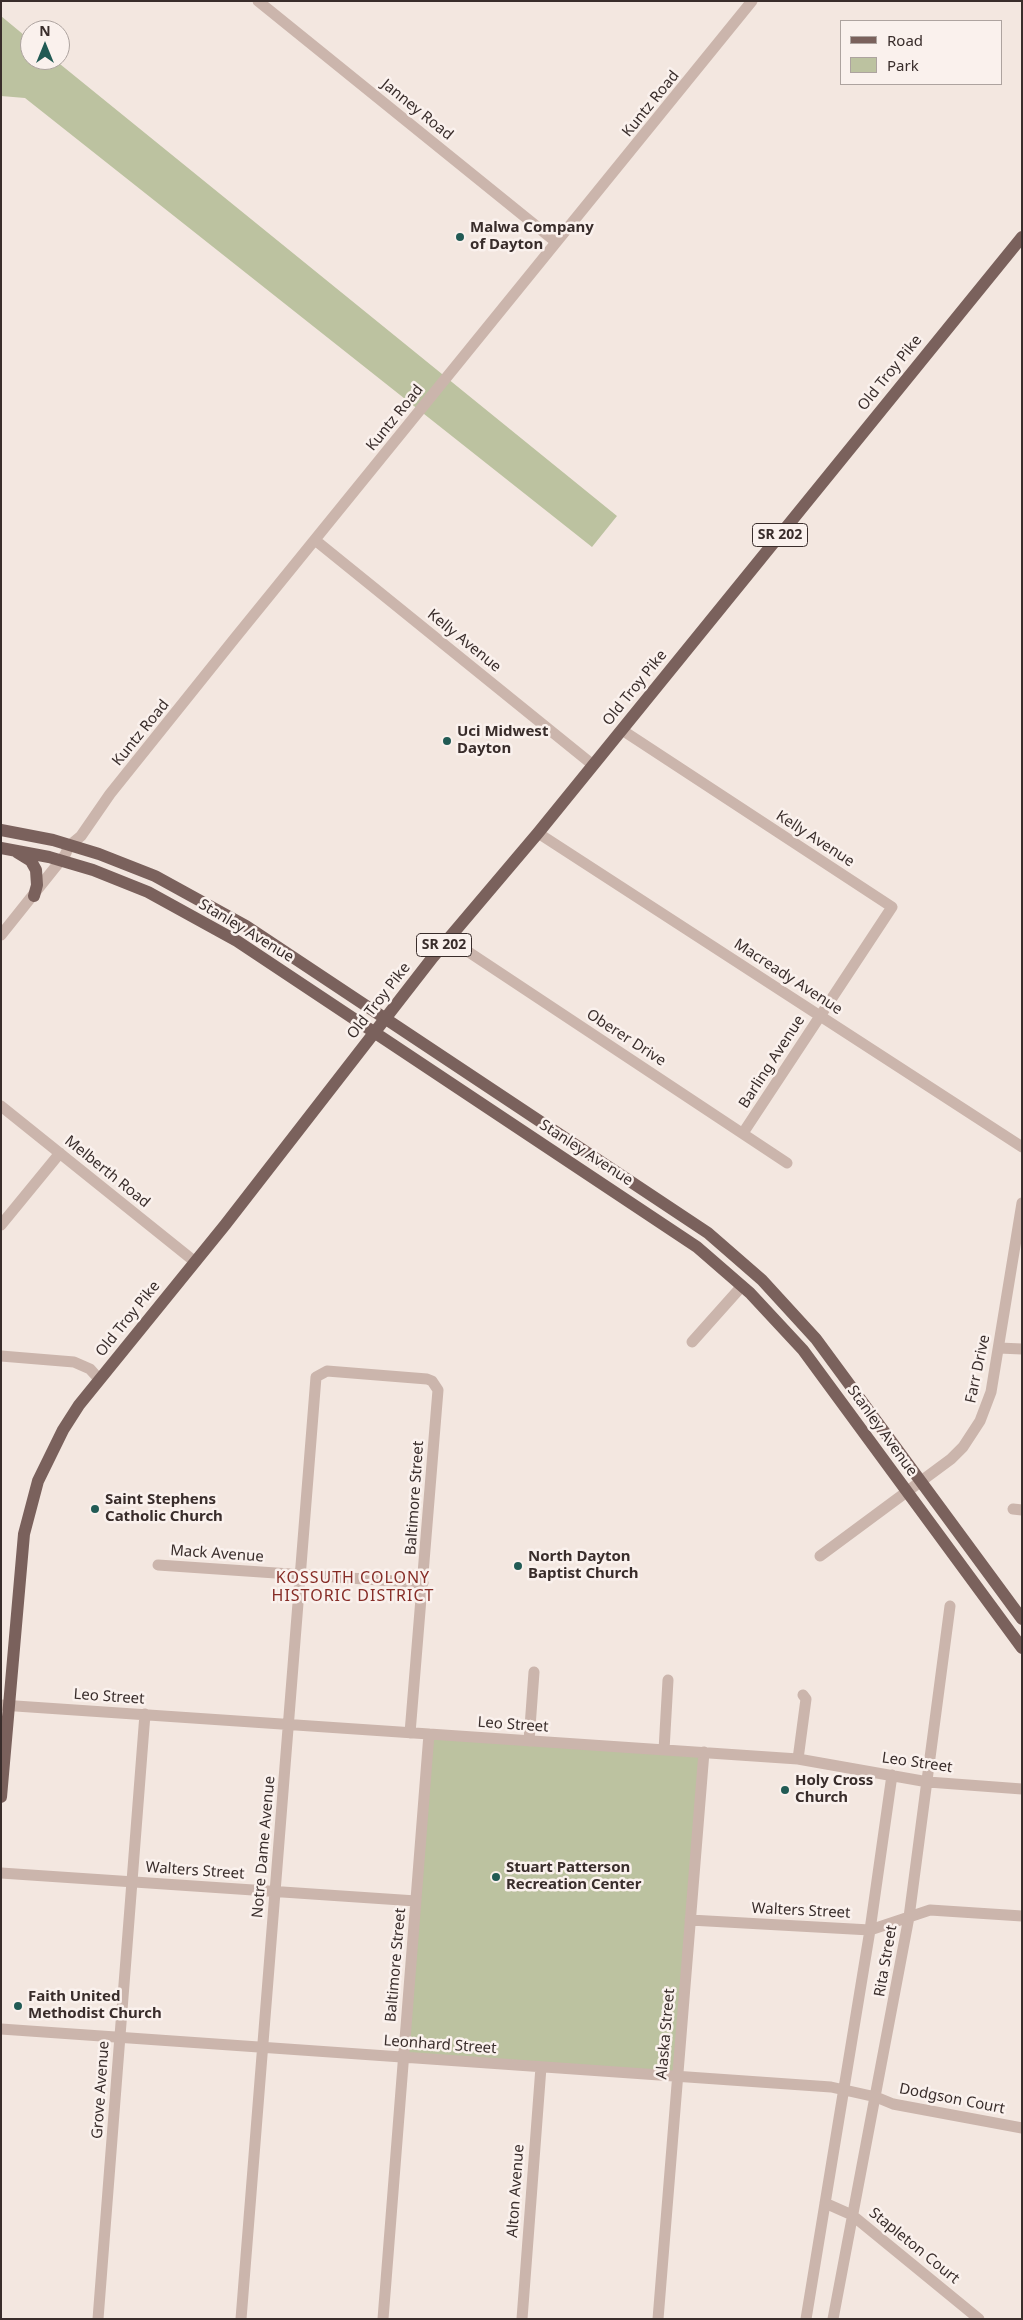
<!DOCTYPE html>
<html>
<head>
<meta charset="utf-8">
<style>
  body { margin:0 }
  #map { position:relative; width:1023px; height:2320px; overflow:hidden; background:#f3e7e0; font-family:"Noto Sans",sans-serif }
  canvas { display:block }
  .frame { position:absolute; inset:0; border:2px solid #392d2b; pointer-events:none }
  .legend { position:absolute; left:840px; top:20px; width:162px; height:65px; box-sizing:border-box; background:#faf1ed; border:1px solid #ada39f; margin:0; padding:6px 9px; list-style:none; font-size:15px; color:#392d2b }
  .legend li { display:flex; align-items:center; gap:10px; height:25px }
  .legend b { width:25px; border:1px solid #ada39f }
  .north { position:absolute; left:20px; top:20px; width:50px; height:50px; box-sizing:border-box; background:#faf1ed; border:1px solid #ada39f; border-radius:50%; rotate:0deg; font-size:14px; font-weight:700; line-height:20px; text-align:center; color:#392d2b }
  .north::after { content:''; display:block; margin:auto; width:18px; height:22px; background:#215a54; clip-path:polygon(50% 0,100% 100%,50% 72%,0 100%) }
</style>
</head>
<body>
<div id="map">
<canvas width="1023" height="2320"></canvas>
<div class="frame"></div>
<ul class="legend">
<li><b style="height:6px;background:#7a615c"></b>Road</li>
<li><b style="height:14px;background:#bcc2a0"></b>Park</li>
</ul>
<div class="north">N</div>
</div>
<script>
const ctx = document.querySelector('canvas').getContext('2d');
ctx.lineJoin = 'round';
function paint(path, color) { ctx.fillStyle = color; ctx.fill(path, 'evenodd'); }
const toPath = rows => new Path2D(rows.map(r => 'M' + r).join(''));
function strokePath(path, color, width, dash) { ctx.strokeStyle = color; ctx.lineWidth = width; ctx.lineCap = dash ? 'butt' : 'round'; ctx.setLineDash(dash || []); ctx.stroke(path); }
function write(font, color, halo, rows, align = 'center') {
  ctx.font = font + ' "Noto Sans",sans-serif'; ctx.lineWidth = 5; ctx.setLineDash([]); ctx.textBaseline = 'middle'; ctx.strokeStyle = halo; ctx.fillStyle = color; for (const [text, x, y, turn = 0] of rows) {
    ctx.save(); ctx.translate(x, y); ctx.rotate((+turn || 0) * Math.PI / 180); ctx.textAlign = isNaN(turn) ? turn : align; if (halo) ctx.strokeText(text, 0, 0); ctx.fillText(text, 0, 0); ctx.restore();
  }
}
const green = toPath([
  [1,16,30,40,30,60,55,60,617,516,592,547,25,98,1,96],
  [429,1734,704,1752,677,2076,404,2057]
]);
const minor = toPath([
  [258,1,556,242],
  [315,540,593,765],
  [622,730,892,907,743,1133],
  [538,833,1022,1147],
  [1,935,65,855,69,846,81,836,110,794,235,638,752,1],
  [449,939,787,1163],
  [1,1106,194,1261],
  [1,1225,60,1153],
  [692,1342,742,1286],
  [999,1348,1022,1349],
  [1,1356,74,1362,90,1369,99,1379],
  [1013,1509,1022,1510],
  [820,1556,951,1459,963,1447,980,1421,991,1392,1022,1203],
  [158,1565,423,1583],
  [1,1705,798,1759,928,1782,1022,1789],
  [529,1741,534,1672],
  [664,1750,668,1680],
  [798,1759,806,1699,803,1695],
  [1,1873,416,1901],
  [690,1920,870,1930,930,1910,1022,1916],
  [1,2029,831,2087,876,2097,893,2104,1022,2128],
  [825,2203,852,2215,979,2319],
  [98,2319,145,1714],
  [241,2319,316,1377,327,1371,427,1379,432,1381,438,1390,410,1733],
  [383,2319,429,1734],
  [522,2319,541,2067],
  [658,2319,704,1752],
  [806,2319,870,1930,892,1775],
  [833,2319,909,1917,950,1606]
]);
const major = toPath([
  [1,830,53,840,99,854,155,876,246,926,708,1233,762,1280,816,1339,1022,1619],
  [1,848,49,857,93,870,148,892,237,941,697,1247,750,1293,803,1350,1022,1648],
  [18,853,31,861,36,870,37,885,34,896],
  [1,1797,24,1534,38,1481,63,1430,79,1405,225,1225,433,957,538,833,1022,237]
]);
const markers = [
  [460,237,5,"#215a54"],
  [447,741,5,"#215a54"],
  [95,1509,5,"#215a54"],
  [518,1566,5,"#215a54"],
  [785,1790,5,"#215a54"],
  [496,1877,5,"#215a54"],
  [18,2006,5,"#215a54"]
];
const shields = [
  [780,535,55],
  [444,945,55]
];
const shieldNames = [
  ["SR 202",780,535],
  ["SR 202",444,945]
];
const streetNames = [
  ["Kuntz Road",651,104,-51],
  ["Janney Road",417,110,39],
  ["Old Troy Pike",890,373,-51],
  ["Kuntz Road",395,418,-51],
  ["Kelly Avenue",464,641,39],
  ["Old Troy Pike",635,688,-51],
  ["Kuntz Road",141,733,-51],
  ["Kelly Avenue",815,839,33],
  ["Stanley Avenue",246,931,31],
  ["Macready Avenue",788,977,33],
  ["Old Troy Pike",379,1001,-52],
  ["Oberer Drive",626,1038,33],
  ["Barling Avenue",772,1062,-57],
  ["Stanley Avenue",586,1153,33],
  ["Melberth Road",107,1172,39],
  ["Old Troy Pike",128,1319,-51],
  ["Farr Drive",978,1369,-78],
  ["Stanley Avenue",882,1431,54],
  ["Baltimore Street",415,1498,-86],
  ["Mack Avenue",217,1554,4],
  ["Leo Street",109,1697,4],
  ["Leo Street",513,1725,4],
  ["Leo Street",917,1763,8],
  ["Notre Dame Avenue",264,1847,-85],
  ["Walters Street",195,1871,4],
  ["Walters Street",801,1911,3],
  ["Rita Street",886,1961,-80],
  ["Baltimore Street",396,1965,-85],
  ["Alaska Street",666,2034,-85],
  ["Leonhard Street",440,2045,4],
  ["Grove Avenue",101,2090,-86],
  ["Dodgson Court",952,2099,11],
  ["Alton Avenue",516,2191,-86],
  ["Stapleton Court",914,2246,39]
];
const poiNames = [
  ["Malwa Company",470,228],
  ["of Dayton",470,245],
  ["Uci Midwest",457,732],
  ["Dayton",457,749],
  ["Saint Stephens",105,1500],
  ["Catholic Church",105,1517],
  ["North Dayton",528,1557],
  ["Baptist Church",528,1574],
  ["Holy Cross",795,1781],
  ["Church",795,1798],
  ["Stuart Patterson",506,1868],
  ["Recreation Center",506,1885],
  ["Faith United",28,1997],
  ["Methodist Church",28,2014]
];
const neighbourhoodNames = [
  ["KOSSUTH COLONY",353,1578],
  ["HISTORIC DISTRICT",353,1596]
];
paint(green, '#bcc2a0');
strokePath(minor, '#cbb5ac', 11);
strokePath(major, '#7a615c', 12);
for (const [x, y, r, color] of markers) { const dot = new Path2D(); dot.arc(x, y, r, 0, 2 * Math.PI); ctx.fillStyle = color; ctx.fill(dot); strokePath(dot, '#faf1ed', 2); }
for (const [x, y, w] of shields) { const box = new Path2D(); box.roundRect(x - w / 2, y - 11.5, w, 23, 4); ctx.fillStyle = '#faf1ed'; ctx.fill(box); strokePath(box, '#392d2b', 1); }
write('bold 14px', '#392d2b', null, shieldNames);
write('15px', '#392d2b', '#faf1ed', streetNames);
write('bold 15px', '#392d2b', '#faf1ed', poiNames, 'left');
ctx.letterSpacing = '1px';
write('16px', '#862c26', '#faf1ed', neighbourhoodNames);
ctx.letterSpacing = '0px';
</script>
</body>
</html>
